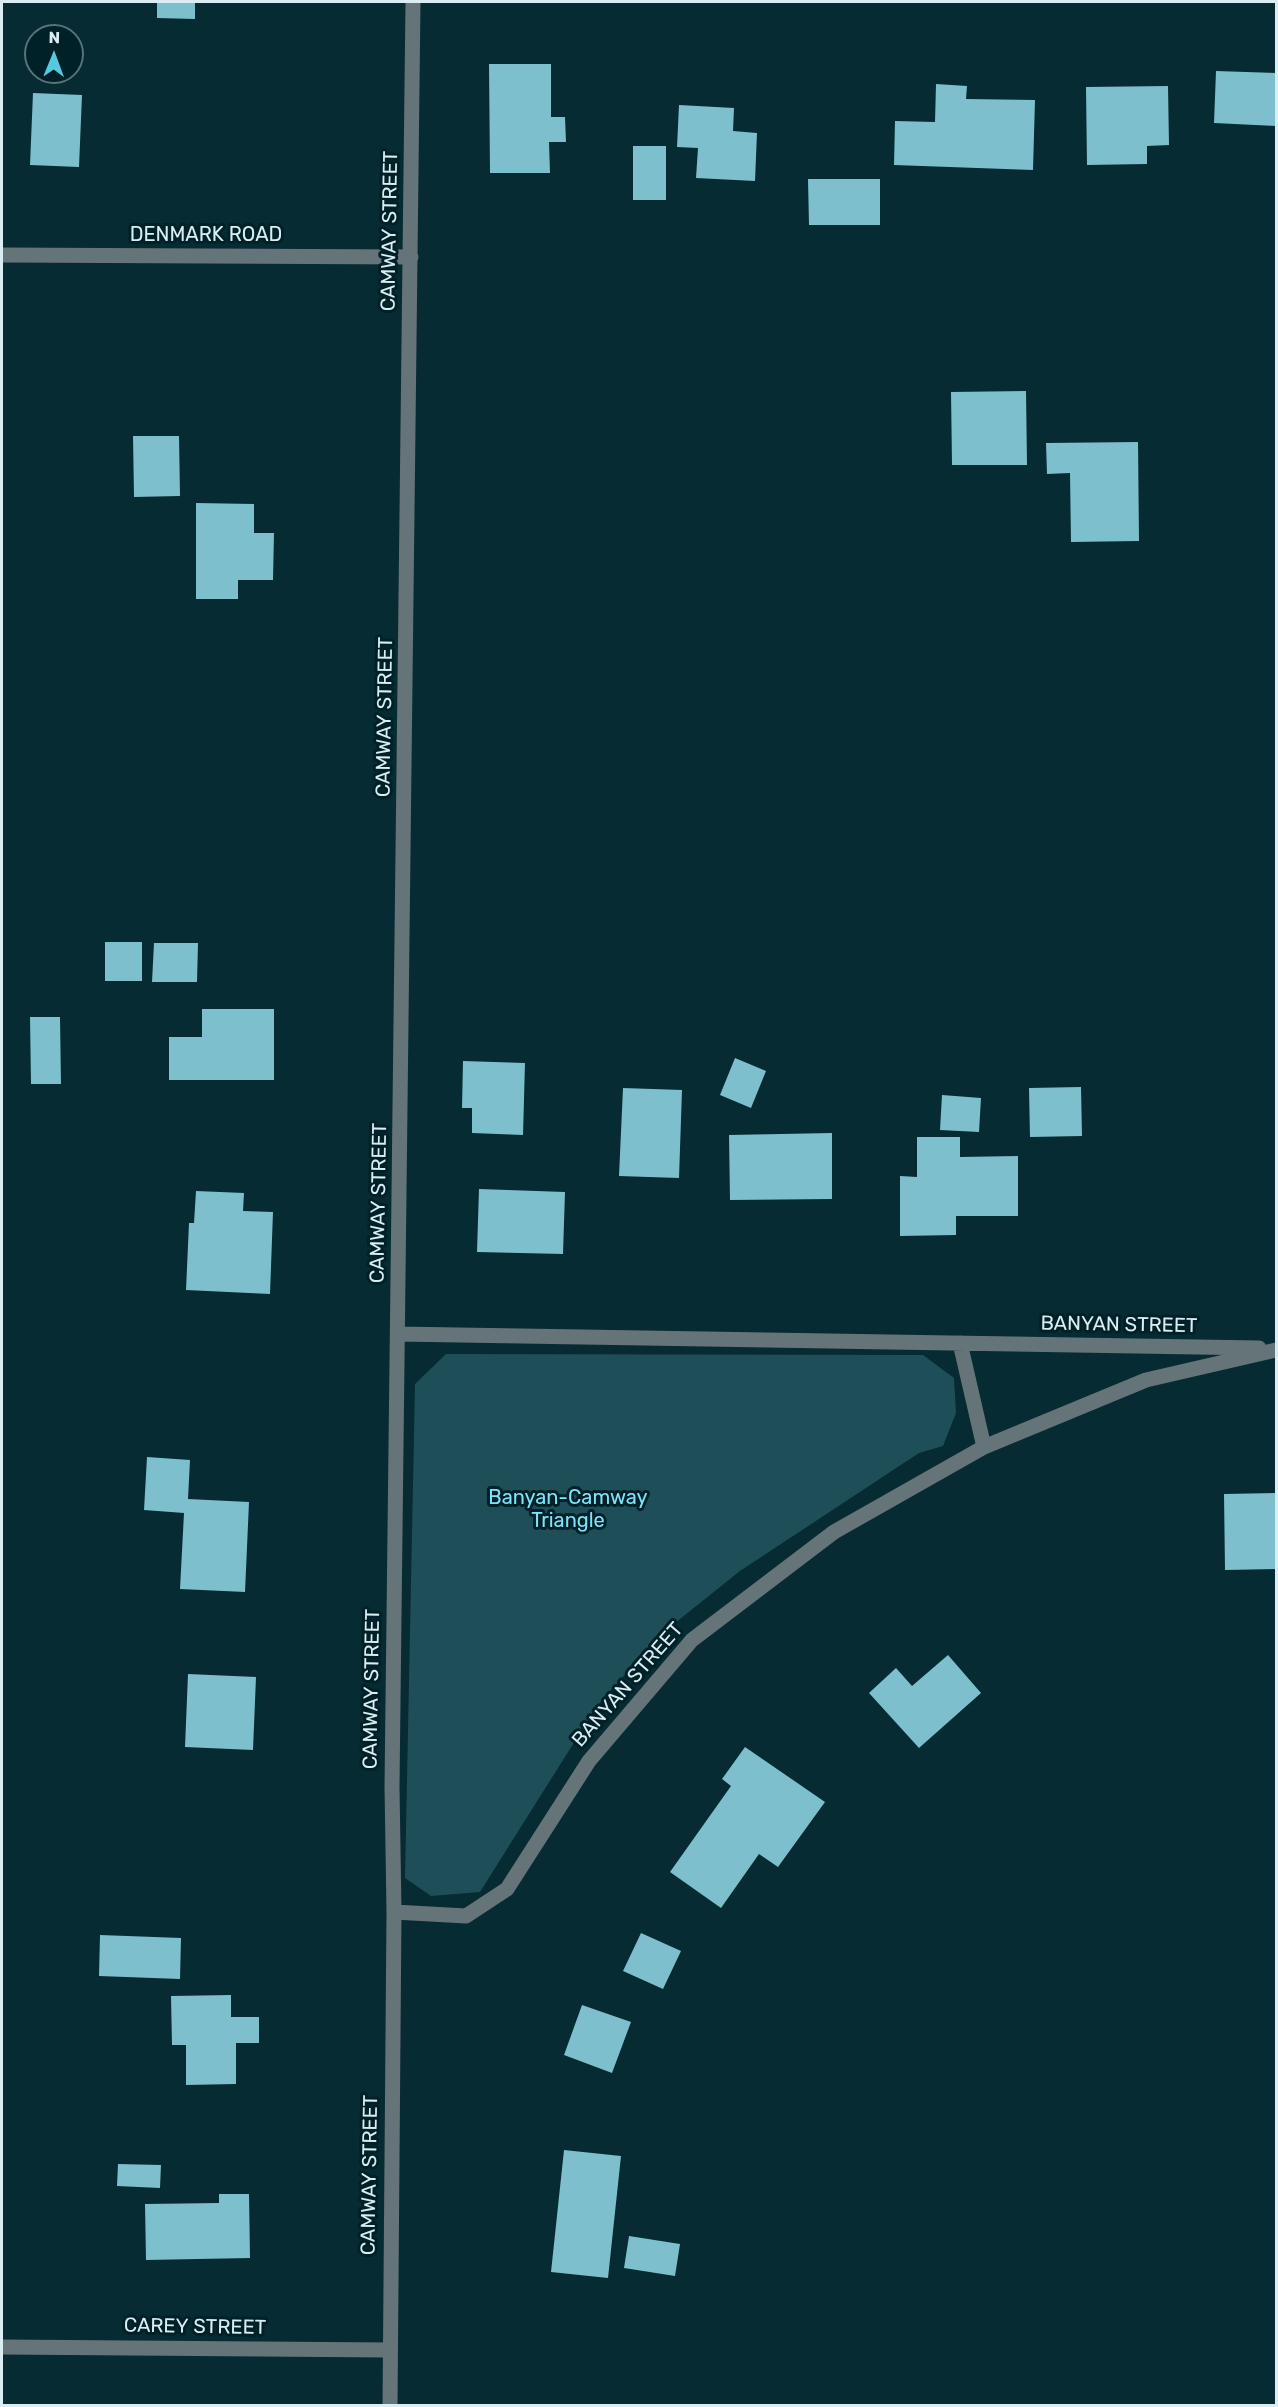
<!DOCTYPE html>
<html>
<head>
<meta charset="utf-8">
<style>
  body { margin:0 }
  #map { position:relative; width:1278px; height:2407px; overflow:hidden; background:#062b32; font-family:Rubik,sans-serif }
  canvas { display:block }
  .frame { position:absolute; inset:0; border:3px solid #daedf2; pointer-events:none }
  .north { position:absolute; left:24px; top:24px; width:60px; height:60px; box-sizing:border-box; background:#002128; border:2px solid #577379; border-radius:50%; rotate:1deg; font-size:16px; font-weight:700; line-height:24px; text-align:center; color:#daedf2 }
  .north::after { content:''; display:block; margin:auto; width:21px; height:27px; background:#56c9e1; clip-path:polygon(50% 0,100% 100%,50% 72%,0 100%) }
</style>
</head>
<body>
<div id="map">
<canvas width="1278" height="2407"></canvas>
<div class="frame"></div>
<div class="north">N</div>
</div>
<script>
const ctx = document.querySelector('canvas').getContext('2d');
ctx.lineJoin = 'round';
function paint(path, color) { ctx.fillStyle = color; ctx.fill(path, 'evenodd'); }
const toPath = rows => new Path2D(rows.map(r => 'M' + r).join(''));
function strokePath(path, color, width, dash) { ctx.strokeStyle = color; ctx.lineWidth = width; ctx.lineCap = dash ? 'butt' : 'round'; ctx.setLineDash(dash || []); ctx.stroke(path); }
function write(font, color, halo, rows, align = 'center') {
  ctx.font = font + ' Rubik,sans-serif'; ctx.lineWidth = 6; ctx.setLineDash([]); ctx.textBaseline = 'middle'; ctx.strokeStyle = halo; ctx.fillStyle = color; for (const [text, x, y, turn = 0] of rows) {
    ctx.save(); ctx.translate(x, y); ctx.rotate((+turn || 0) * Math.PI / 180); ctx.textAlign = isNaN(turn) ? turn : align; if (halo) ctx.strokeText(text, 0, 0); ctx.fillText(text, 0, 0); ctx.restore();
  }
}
const green = toPath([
  [446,1354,923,1355,954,1378,956,1413,943,1446,919,1453,740,1571,660,1635,597,1706,480,1892,431,1896,405,1878,415,1384]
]);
const building = toPath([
  [157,2,195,2,195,19,157,18],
  [489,64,551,64,551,117,565,117,566,142,549,142,550,173,490,173],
  [1216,71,1276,73,1276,126,1214,123],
  [936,84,967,86,966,99,1035,100,1033,170,894,165,895,121,935,122],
  [1168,86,1169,145,1147,146,1147,164,1087,165,1086,87],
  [33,93,82,95,79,167,30,165],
  [679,105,734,108,733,131,757,133,755,181,696,178,698,148,677,147],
  [633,146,666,146,666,200,633,200],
  [808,179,880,179,880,225,809,225],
  [1026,391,1027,465,952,465,951,392],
  [133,436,179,436,180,496,134,497],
  [1138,442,1139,541,1071,542,1070,473,1047,474,1046,443],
  [196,503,254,504,254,533,274,533,273,580,238,580,238,599,196,599],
  [105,942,142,942,142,981,105,981],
  [154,943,198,943,197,982,152,982],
  [202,1009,274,1009,274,1080,169,1080,169,1037,202,1037],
  [30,1017,60,1017,61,1084,31,1084],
  [735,1058,766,1071,751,1108,720,1095],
  [463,1061,525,1063,523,1135,472,1133,472,1108,462,1108],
  [1081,1087,1082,1136,1030,1137,1029,1088],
  [623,1088,682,1090,679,1178,619,1176],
  [942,1095,981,1098,979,1132,940,1130],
  [832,1133,832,1199,730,1200,729,1135],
  [917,1137,960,1137,960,1157,1018,1156,1018,1216,956,1216,956,1235,900,1236,900,1176,917,1177],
  [479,1189,565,1192,563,1254,477,1252],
  [196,1191,244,1193,243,1211,273,1212,270,1294,186,1290,189,1223,194,1223],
  [147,1457,190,1460,188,1499,249,1502,245,1592,180,1589,184,1513,144,1510],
  [1276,1493,1276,1569,1225,1570,1224,1494],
  [948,1655,981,1693,919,1748,869,1693,896,1668,912,1686],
  [188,1674,256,1677,253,1750,185,1747],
  [745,1747,825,1802,778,1867,759,1854,721,1908,670,1872,731,1786,722,1779],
  [641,1933,681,1951,663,1989,623,1971],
  [100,1935,181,1938,180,1979,99,1976],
  [231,1995,231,2017,259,2017,259,2043,236,2043,236,2084,186,2085,186,2045,172,2045,171,1996],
  [582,2005,631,2022,612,2073,564,2055],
  [564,2150,621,2156,608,2278,551,2272],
  [118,2164,161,2165,160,2188,117,2186],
  [219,2194,249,2194,250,2258,146,2260,145,2204,219,2203],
  [629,2236,680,2244,675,2276,624,2268]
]);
const minor = toPath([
  [2,255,411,257],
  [398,1334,1259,1348],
  [960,1343,984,1447],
  [394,1912,466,1916,507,1889,589,1761,692,1640,834,1532,984,1447,1146,1380,1276,1350],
  [2,2347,389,2350],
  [390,2406,394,1912,392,1786,413,2]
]);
const streetNames = [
  ["CAMWAY STREET",390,231,-89],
  ["DENMARK ROAD",206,235],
  ["CAMWAY STREET",385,717,-89],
  ["CAMWAY STREET",379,1203,-89],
  ["BANYAN STREET",1119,1325,1],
  ["BANYAN STREET",628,1685,-49],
  ["CAMWAY STREET",372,1689,-89],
  ["CAMWAY STREET",370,2175,-89],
  ["CAREY STREET",195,2327,1]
];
const parkNames = [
  ["Banyan-Camway",568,1498],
  ["Triangle",568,1521]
];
paint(green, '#1e4e58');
paint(building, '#7ebfce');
strokePath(minor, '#657478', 15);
write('20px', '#daedf2', '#002128', streetNames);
write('20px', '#7fe4fa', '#002128', parkNames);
</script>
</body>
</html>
